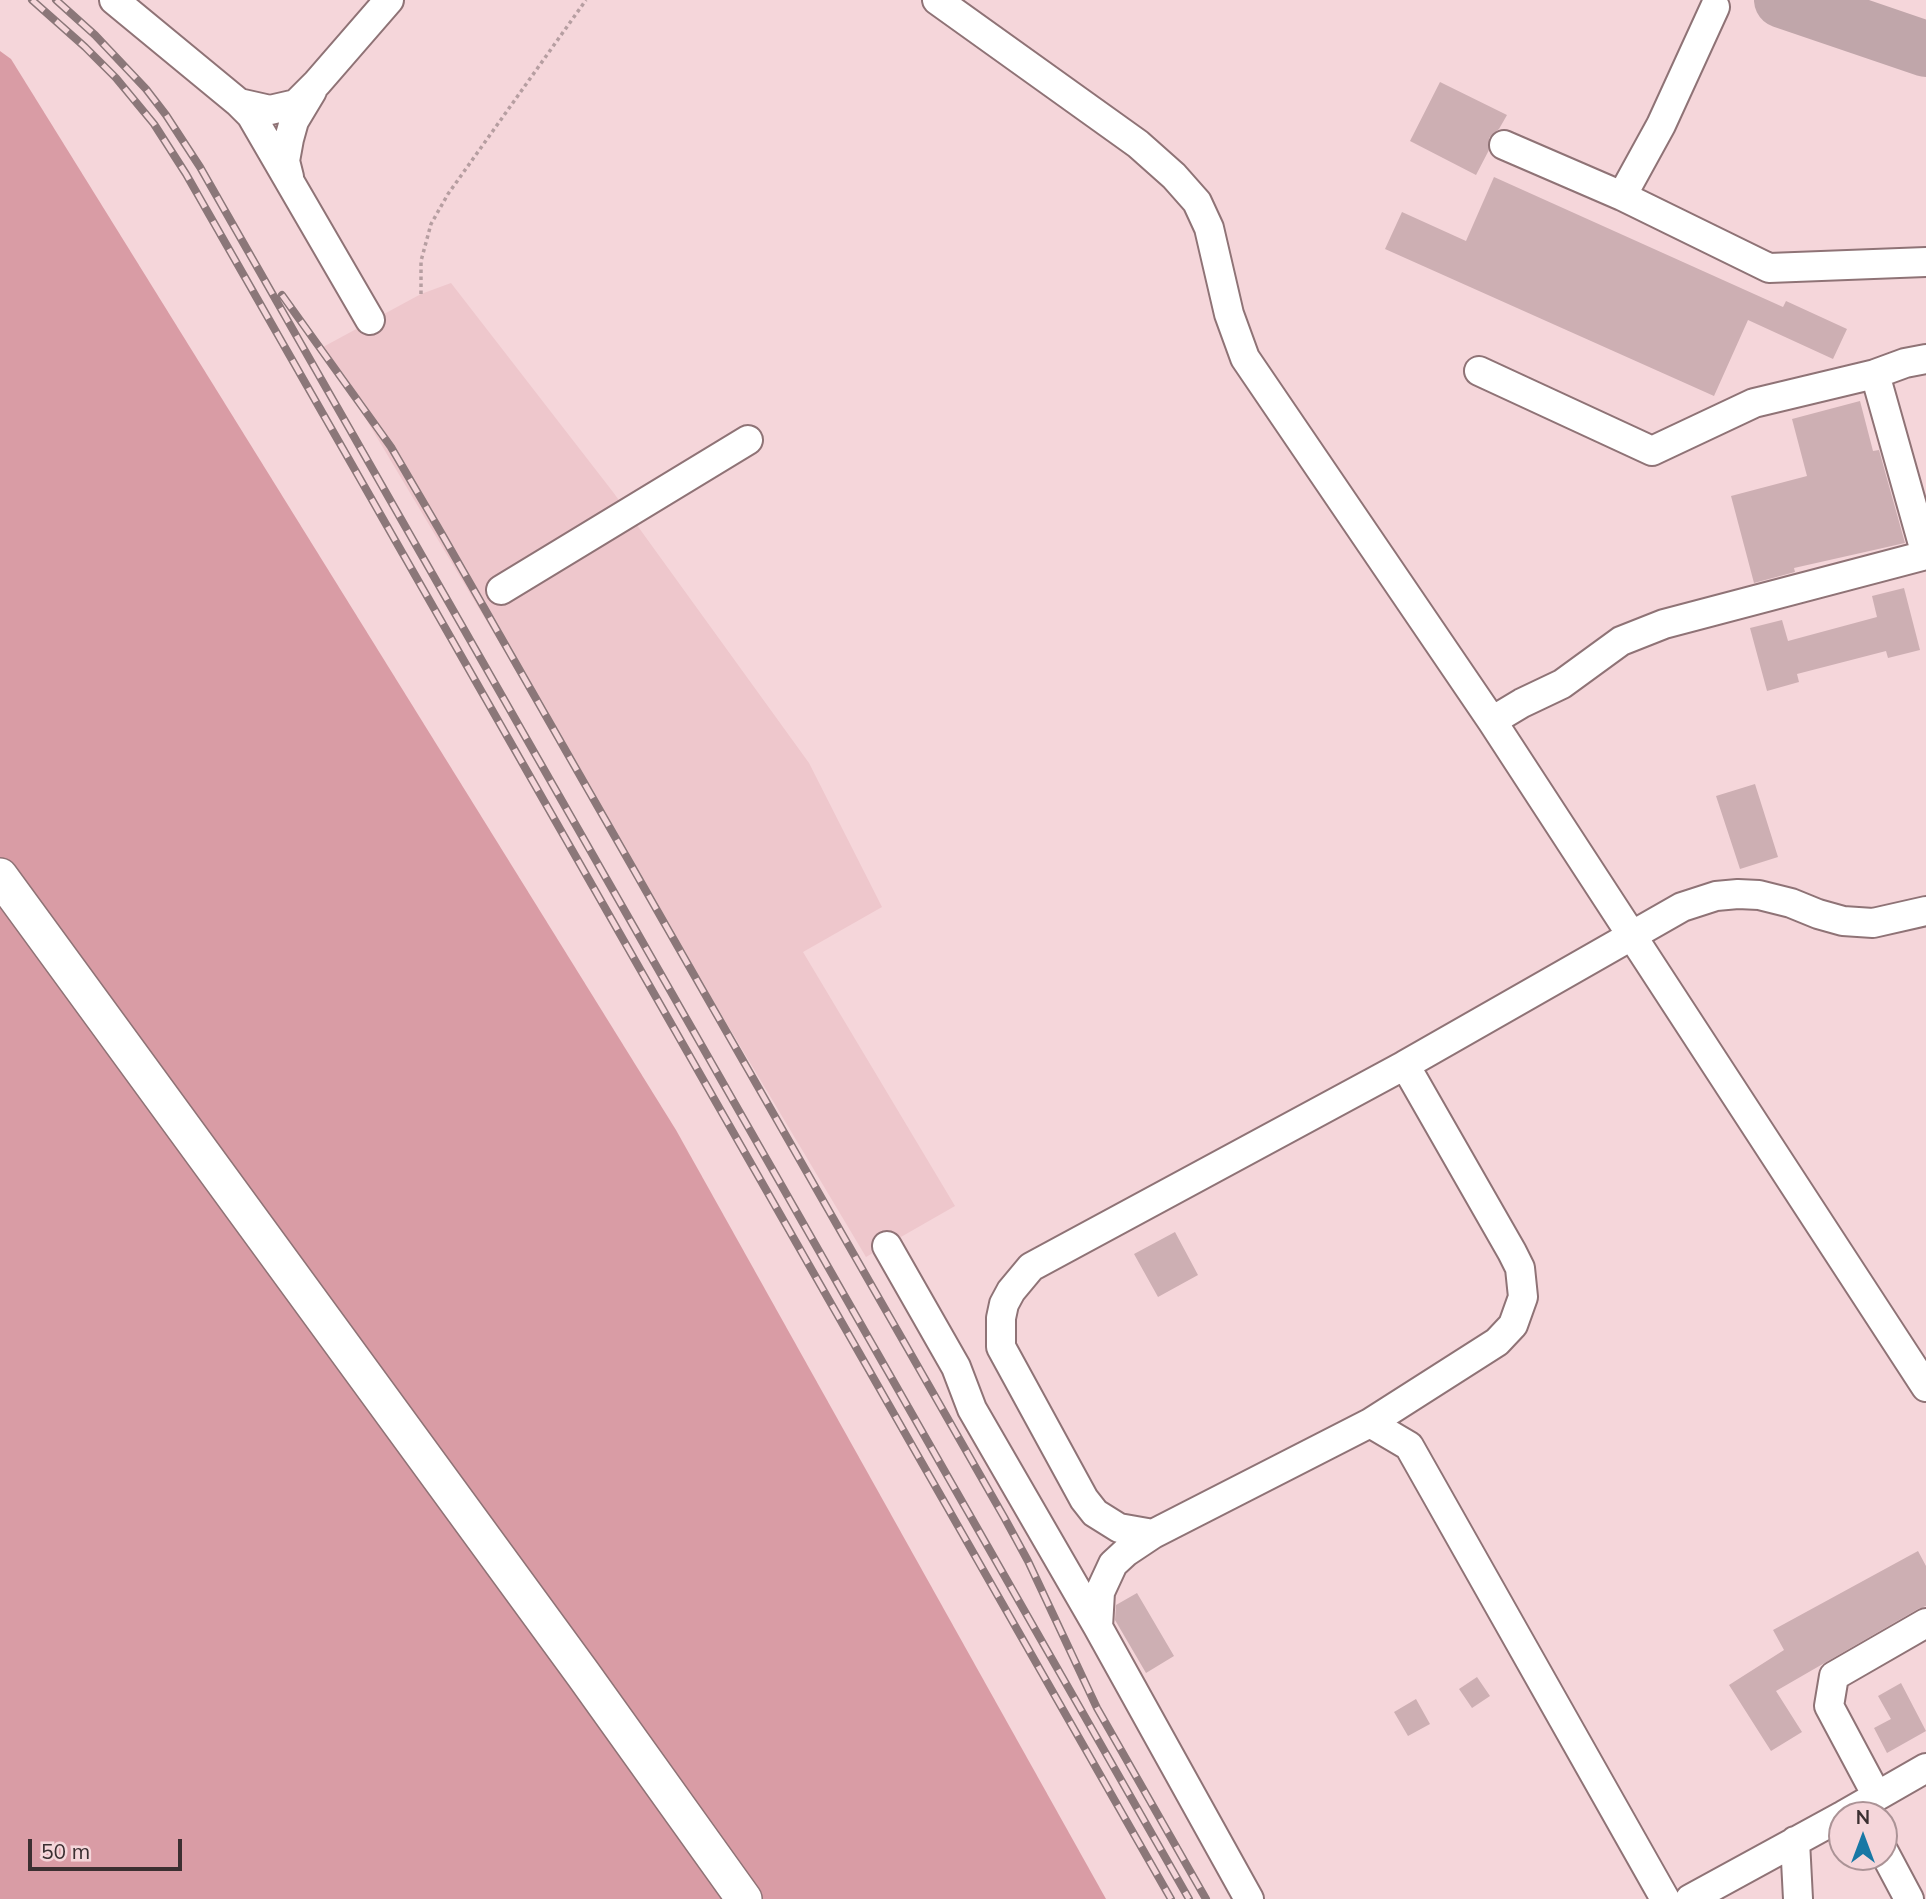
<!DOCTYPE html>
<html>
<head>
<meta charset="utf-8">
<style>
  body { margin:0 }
  #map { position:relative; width:1926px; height:1899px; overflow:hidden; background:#f5d6da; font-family:Mulish,sans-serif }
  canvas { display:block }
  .north { position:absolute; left:1828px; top:1801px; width:70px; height:70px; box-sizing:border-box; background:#f5d6da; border:2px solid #ab9396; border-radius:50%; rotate:0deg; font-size:19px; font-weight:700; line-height:28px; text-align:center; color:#3b2f31 }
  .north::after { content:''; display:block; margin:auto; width:24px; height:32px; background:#1878a5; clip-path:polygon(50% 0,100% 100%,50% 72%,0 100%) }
  .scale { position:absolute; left:28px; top:1839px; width:154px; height:32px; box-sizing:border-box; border:4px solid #3b2f31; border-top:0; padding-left:9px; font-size:21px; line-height:24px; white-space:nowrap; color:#3b2f31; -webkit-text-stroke:5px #f5d6da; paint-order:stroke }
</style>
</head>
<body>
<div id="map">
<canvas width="1926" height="1899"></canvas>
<div class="north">N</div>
<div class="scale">50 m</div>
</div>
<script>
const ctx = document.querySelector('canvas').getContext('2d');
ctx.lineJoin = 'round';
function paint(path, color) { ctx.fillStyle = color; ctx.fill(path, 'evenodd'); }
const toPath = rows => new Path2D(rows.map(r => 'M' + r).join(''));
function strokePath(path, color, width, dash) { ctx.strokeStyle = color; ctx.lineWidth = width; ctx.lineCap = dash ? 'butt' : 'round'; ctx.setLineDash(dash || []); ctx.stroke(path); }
const built = toPath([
  [451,283,613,492,809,763,882,907,803,952,955,1206,866,1257,323,347,421,294]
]);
const green = toPath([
  [0,51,11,59,676,1130,1106,1899,0,1899]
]);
const taxiway = toPath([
  [1782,0,1926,49]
]);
const building = toPath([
  [1440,82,1507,115,1499,129,1489,138,1489,150,1476,175,1410,141],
  [1494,177,1783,307,1786,301,1847,329,1833,359,1748,320,1714,396,1385,249,1402,212,1466,241],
  [1860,401,1873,451,1879,450,1905,543,1794,568,1795,572,1754,583,1731,496,1807,476,1792,419],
  [1904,588,1920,650,1888,658,1886,651,1797,674,1799,682,1767,691,1750,628,1782,620,1788,641,1877,617,1872,596],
  [1755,784,1778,857,1740,869,1716,796],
  [1175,1232,1198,1275,1158,1297,1134,1254],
  [1918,1551,1926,1566,1926,1606,1918,1609,1776,1691,1802,1732,1771,1751,1729,1685,1784,1650,1773,1630],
  [1137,1593,1174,1656,1146,1673,1115,1620,1116,1605],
  [1477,1677,1490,1696,1472,1708,1459,1689],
  [1901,1683,1926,1731,1887,1753,1874,1728,1891,1719,1878,1696],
  [1416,1699,1430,1724,1408,1736,1394,1712]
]);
const path = toPath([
  [421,294,421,261,431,224,448,194,586,0]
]);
const minor = toPath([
  [114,0,239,103,270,110,296,104,317,83,389,0],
  [937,0,1138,144,1174,176,1197,202,1209,228,1229,314,1245,358,1492,721,1926,1387],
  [239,103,251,115,370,320],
  [1504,145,1622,196,1769,268,1926,262],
  [289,177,285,161,289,139,294,121,312,91],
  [1622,196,1661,125,1715,7],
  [1479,371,1652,451,1754,403,1875,374,1905,363,1926,359],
  [1875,374,1926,555],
  [501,590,748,440],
  [1492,721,1522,703,1562,684,1621,641,1664,624,1926,555],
  [887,1246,956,1367,972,1409,1098,1627,1249,1899],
  [1370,1423,1497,1342,1513,1325,1523,1297,1520,1268,1512,1252,1405,1065],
  [1153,1534,1119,1528,1095,1513,1084,1499,1001,1347,1001,1318,1004,1304,1011,1291,1031,1267,1405,1065,1682,907,1716,896,1738,894,1759,895,1791,903,1818,914,1843,921,1873,923,1926,911],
  [1098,1627,1100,1592,1113,1564,1126,1552,1153,1534,1370,1423,1409,1446,1665,1899],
  [1877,1796,1829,1706,1834,1676,1926,1623],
  [1844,1815,1926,1768],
  [1795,1841,1798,1899],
  [1884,1852,1909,1899],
  [1690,1899,1842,1816]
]);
const major = toPath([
  [0,876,583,1674,744,1899]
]);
const rail = toPath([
  [32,0,85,47,116,78,154,124,186,174,1171,1899],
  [56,0,95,35,146,89,166,115,200,167,1189,1899],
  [282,295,391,447,443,536,1004,1517,1028,1561,1097,1708,1206,1899]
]);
paint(built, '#eec7cc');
paint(green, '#d99ca5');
strokePath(taxiway, '#c0a6aa', 56);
paint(building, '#cdafb3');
strokePath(minor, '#8f7376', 32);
strokePath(major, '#8f7376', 38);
strokePath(path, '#b69ea1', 3.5, [3.5, 3.5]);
strokePath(minor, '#fff', 28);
strokePath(major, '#fff', 35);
strokePath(rail, '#8b7779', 8);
strokePath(rail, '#f5d6da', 5, [16]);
</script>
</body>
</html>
